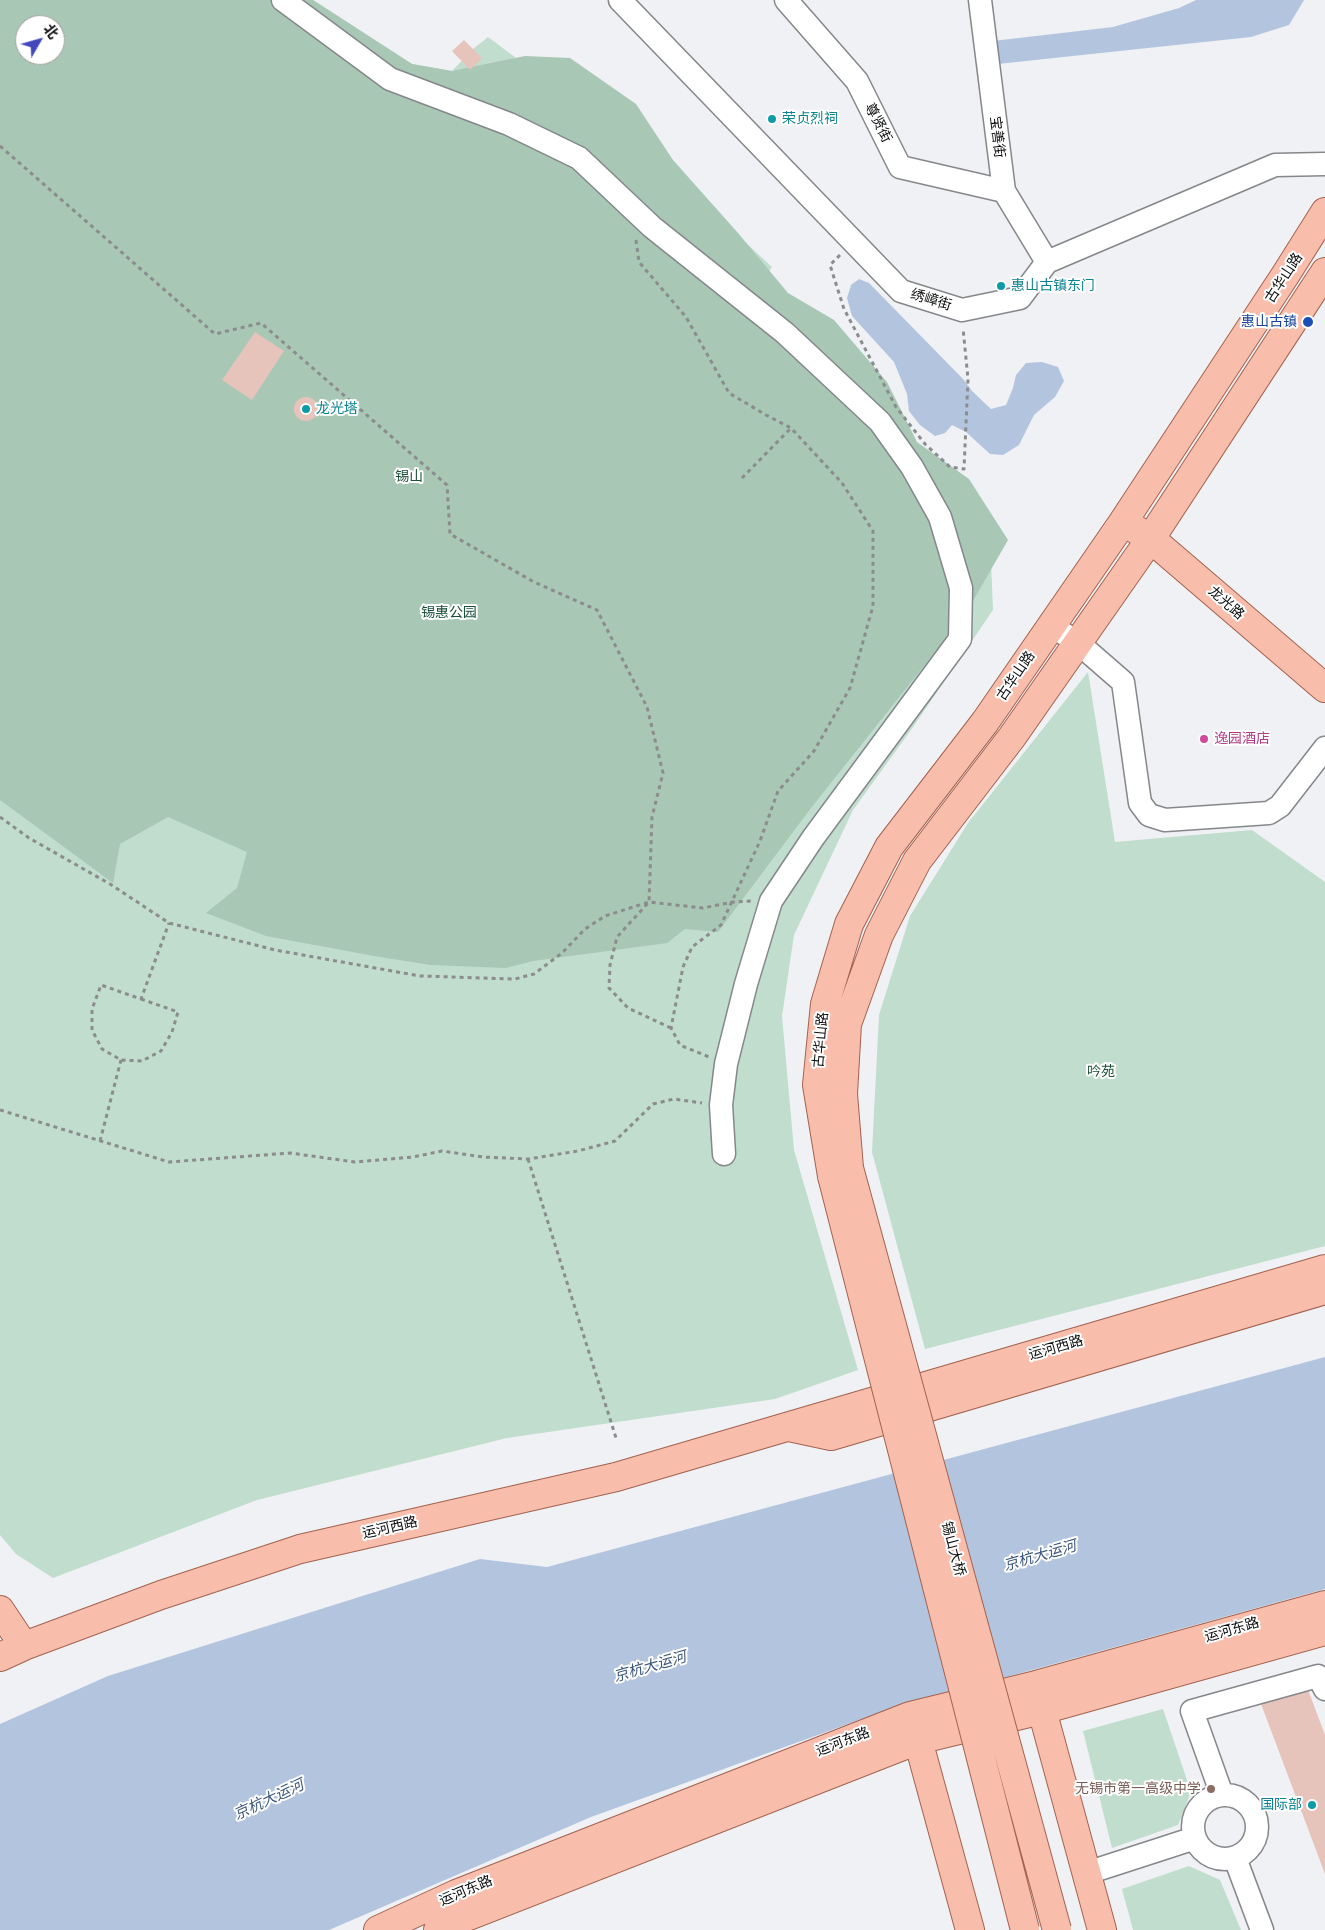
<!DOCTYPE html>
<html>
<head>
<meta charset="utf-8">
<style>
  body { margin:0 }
  #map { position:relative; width:1325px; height:1930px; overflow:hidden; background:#eff1f4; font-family:"IBM Plex Sans","Noto Sans SC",sans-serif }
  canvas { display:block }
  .north { position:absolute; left:15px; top:15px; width:50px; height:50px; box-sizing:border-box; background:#fff; border:1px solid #9d9e9e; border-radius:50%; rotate:52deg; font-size:14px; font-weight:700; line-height:20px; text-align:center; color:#0b0c0d }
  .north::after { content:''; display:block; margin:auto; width:18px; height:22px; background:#4548bd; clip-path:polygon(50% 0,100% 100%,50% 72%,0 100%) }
</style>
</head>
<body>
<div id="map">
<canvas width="1325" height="1930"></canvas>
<div class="north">北</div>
</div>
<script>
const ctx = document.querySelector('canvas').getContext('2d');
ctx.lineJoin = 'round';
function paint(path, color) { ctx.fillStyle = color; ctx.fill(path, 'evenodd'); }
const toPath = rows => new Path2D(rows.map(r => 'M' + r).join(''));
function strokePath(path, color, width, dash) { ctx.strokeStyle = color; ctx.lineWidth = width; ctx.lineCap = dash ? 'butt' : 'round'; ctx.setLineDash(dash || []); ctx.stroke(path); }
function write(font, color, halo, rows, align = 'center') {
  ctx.font = font + ' "IBM Plex Sans","Noto Sans SC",sans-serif'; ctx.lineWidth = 4; ctx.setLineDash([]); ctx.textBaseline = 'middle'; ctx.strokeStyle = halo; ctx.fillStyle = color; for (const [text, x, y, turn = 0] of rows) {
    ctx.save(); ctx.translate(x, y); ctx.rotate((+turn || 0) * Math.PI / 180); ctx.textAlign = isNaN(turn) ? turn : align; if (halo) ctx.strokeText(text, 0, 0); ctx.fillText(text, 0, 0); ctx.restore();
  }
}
const green = toPath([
  [0,0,313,0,412,64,452,71,473,49,488,37,674,176,772,267,759,287,990,538,993,610,911,730,853,810,794,935,782,1016,794,1150,858,1370,775,1399,507,1438,257,1500,53,1578,16,1554,0,1535],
  [25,25,55,25,55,55,25,55],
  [1088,672,1115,842,1252,830,1325,882,1325,1246,925,1349,872,1152,879,1015,910,916,968,823],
  [1163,1709,1191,1792,1178,1825,1112,1848,1083,1731],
  [1189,1866,1220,1880,1241,1930,1133,1930,1122,1889]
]);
const forest = toPath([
  [0,0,313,0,412,64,452,71,525,56,570,58,636,104,673,160,738,233,788,293,834,320,887,382,917,442,969,479,1008,540,966,613,811,808,718,932,685,929,667,943,533,961,506,968,431,965,374,956,266,936,206,913,237,888,247,852,168,817,120,844,113,883,0,800],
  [25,25,55,25,55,55,25,55]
]);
const water = toPath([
  [1196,0,1304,0,1289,25,1251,37,979,66,976,43,1113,27,1179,8],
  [859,279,869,283,964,380,972,391,991,409,1006,405,1013,388,1016,375,1026,363,1042,362,1058,367,1064,381,1055,397,1034,415,1019,445,1003,455,990,454,966,432,952,425,945,433,935,436,920,425,909,411,907,394,894,362,852,316,847,298,851,285],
  [1325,1357,1325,1589,887,1710,591,1817,329,1930,0,1930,0,1724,108,1676,480,1559,547,1567]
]);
const building = toPath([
  [464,40,482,58,470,70,452,51],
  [255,332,284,351,252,400,222,380],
  '294 409a12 12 0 1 1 24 0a12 12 0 1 1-24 0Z',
  [1307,1687,1325,1735,1325,1874,1261,1704]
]);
const path = toPath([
  [0,146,215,334,261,323,447,485,450,534,534,582,597,610,647,707,663,773,652,817,649,902,617,937,610,965,609,988,628,1008,671,1028],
  [636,240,639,262,686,317,729,393,766,415,791,428,842,483,873,531,873,606,850,688,814,751,778,791,760,841,721,925,692,947,683,967,671,1028,680,1045,709,1057],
  [840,255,830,265,844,309,896,407,925,444,950,467,964,469,968,379,963,328],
  [742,478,791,428],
  [0,817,29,838,110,884,169,923,275,950,420,976,515,979,534,974,562,953,585,929,605,916,649,902,703,908,733,902,751,901],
  [141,999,178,1012,172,1032,161,1051,142,1061,121,1060,102,1049,92,1030,92,1009,101,985,141,999,169,923],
  [0,1110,169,1162,290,1153,355,1162,413,1157,442,1151,483,1157,528,1159,578,1151,615,1141,653,1104,674,1099,702,1103],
  [100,1141,121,1060],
  [528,1159,617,1441]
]);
const minor = toPath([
  [283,0,390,79,509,124,579,158,652,227,785,333,880,422,912,467,940,517,961,588,960,639,813,838,771,901,746,984,726,1064,721,1105,724,1154],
  [620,0,901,291,962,310,1020,298,1047,262,1275,165,1325,164],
  [786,0,857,81,900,167,1004,191],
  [980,0,1004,191,1047,262],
  [1050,625,1077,642,1123,682,1140,803,1149,815,1165,820,1269,813,1280,806,1325,748],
  '1193 1827a32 32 0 1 1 64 0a32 32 0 1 1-64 0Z',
  [1222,1795,1192,1711,1318,1676,1325,1689],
  [1235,1858,1262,1930],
  [1087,1873,1195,1838]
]);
const major = toPath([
  [1135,529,1150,538,1325,688],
  [849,1168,843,1094,847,1024,879,935,917,861,1012,737,1151,538,1325,272],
  [832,1176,817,1085,825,1004,849,924,889,847,985,722,1123,522,1286,274,1325,212],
  [789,1427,831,1436,1325,1290],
  [0,1610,24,1646],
  [0,1657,24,1646,161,1595,300,1549,616,1477,1325,1269],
  [1042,1710,1102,1930],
  [918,1740,970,1930],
  [378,1930,456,1894,910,1716,1036,1685,1325,1605],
  [438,1930,466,1917,918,1740,1042,1710,1325,1631]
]);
const majorBridge = toPath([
  [849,1168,1057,1930],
  [832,1176,1025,1930]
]);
const markers = [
  [772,119,5,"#0f9aa8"],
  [1001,286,5,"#0f9aa8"],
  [1308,322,6,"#1a4fb4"],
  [306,409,5,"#0f9aa8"],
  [1204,739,5,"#d1479c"],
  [1211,1789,5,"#8d6e63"],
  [1312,1805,5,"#0f9aa8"]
];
const cultureNames = [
  ["荣贞烈祠",782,119],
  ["惠山古镇东门",1011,286],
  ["龙光塔",316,409],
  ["国际部",1302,1805,"right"]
];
const streetNames = [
  ["尊贤街",878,123,63],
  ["宝善街",997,137,83],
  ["古华山路",1284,278,-57],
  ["绣嶂街",931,300,17],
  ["龙光路",1226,603,41],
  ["古华山路",1016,676,-56],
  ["古华山路",821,1040,-85],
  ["运河西路",1056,1348,-16],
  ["运河西路",390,1528,-13],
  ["锡山大桥",953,1549,75],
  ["运河东路",1232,1630,-16],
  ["运河东路",843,1742,-21],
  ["运河东路",466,1891,-23]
];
const transitNames = [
  ["惠山古镇",1297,322]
];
const parkNames = [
  ["锡山",409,477],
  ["锡惠公园",449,613],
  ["吟苑",1101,1072]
];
const hotelNames = [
  ["逸园酒店",1214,739]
];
const educationNames = [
  ["无锡市第一高级中学",1201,1789]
];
const waterNames = [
  ["京杭大运河",1040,1556,-16],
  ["京杭大运河",650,1667,-16],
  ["京杭大运河",269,1800,-25]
];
paint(green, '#c0ddcd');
paint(forest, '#a8c7b5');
paint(water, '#b3c5de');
paint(building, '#e6c4bb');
strokePath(minor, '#85878a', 25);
strokePath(major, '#a3624f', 30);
strokePath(path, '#8b8c8e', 3, [4, 4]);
strokePath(minor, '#fff', 22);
strokePath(major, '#f9bdab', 28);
strokePath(majorBridge, '#a3624f', 30, []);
strokePath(majorBridge, '#f9bdab', 28);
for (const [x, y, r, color] of markers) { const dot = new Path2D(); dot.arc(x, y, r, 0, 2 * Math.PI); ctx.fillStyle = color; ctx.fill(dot); strokePath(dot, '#fff', 2); }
write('14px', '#0d838f', '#fff', cultureNames, 'left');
write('14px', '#0b0c0d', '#fff', streetNames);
write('14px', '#164399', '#fff', transitNames, 'right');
write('14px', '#1a5038', '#fff', parkNames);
write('14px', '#b23c85', '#fff', hotelNames, 'left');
write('14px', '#785e54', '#fff', educationNames, 'right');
write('italic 15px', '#3c577d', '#fff', waterNames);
</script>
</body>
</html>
